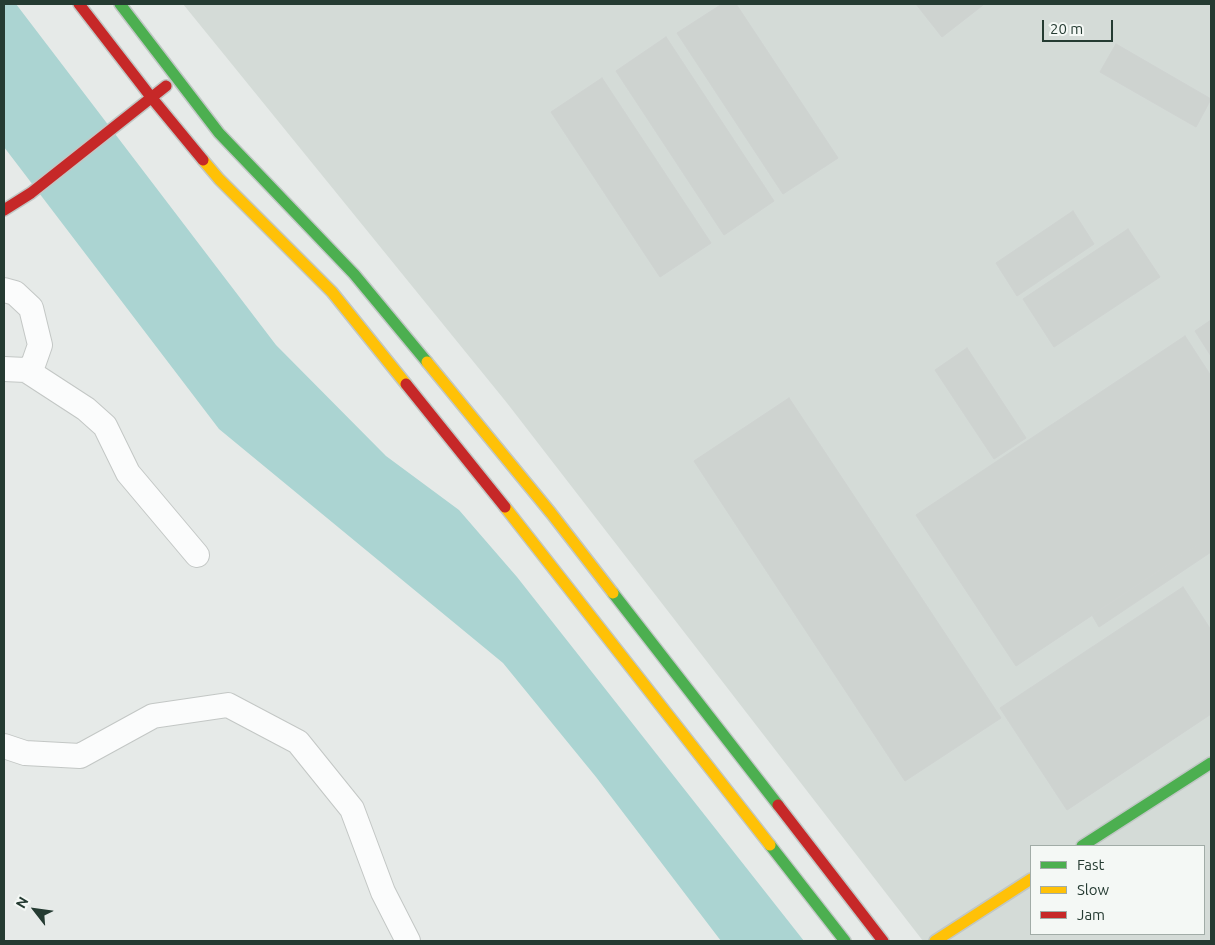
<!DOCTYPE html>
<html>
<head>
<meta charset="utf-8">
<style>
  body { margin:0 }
  #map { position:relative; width:1215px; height:945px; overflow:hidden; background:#e6eae8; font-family:Ubuntu,sans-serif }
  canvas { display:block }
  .frame { position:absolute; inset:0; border:5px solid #253b32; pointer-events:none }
  .legend { position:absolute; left:1030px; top:845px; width:175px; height:90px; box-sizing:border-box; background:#f4f8f5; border:1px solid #a1aca7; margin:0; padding:6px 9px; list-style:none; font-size:15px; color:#253b32 }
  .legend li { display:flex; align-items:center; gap:10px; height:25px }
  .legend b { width:25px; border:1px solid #a1aca7 }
  .north { position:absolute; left:10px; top:885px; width:50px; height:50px; -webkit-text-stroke:4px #f4f8f5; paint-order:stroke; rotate:300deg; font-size:14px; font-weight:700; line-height:20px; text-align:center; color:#253b32 }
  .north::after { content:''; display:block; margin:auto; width:18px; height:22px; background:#253b32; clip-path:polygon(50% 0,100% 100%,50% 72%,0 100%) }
  .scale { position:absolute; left:1042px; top:20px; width:71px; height:22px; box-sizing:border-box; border:2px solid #253b32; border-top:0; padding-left:6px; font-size:15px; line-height:18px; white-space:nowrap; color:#253b32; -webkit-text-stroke:4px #f4f8f5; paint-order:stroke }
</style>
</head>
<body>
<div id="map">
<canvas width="1215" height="945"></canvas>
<div class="frame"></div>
<ul class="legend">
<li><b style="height:6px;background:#4caf50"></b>Fast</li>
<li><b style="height:6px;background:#ffc107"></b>Slow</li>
<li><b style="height:6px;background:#c62828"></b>Jam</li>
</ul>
<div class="north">N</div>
<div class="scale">20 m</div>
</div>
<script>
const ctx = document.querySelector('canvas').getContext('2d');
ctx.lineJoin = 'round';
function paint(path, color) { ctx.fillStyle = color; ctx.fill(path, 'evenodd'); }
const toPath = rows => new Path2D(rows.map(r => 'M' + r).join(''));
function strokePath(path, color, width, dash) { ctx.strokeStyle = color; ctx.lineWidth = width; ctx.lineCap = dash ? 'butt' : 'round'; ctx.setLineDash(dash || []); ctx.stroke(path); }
const built = toPath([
  [183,4,1211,4,1211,941,923,941,507,403],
  [1031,846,1204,846,1204,934,1031,934]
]);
const water = toPath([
  [4,4,16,4,276,345,386,456,459,510,517,577,804,941,721,941,596,777,503,663,219,429,4,147]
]);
const building = toPath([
  [722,4,736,4,838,158,783,194,677,33,722,4],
  [916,4,982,4,983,5,942,37,916,4],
  [666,37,774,201,724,235,616,71,666,37],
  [1116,44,1211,99,1196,127,1100,72,1116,44],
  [602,78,711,243,660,277,551,112,602,78],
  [1073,211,1094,244,1017,296,996,263,1073,211],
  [1128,229,1160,277,1054,347,1023,299,1128,229],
  [1211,320,1211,356,1195,331,1211,320],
  [1185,336,1211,376,1211,536,1016,666,916,515,1185,336],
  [967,348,1026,438,994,459,935,370,967,348],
  [789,398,1001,718,905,781,694,461,789,398],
  [1211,536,1211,552,1099,627,1092,615,1211,536],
  [1183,587,1211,630,1211,714,1067,810,1000,708,1183,587]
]);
const street = toPath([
  [4,290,15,293,31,308,40,345,33,365,26,370,4,369],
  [26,370,86,409,105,426,128,473,197,555],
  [4,746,25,753,80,756,153,716,228,705,298,742,352,809,383,892,408,941]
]);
const fast = toPath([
  [120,4,219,133,354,274,427,362],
  [613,593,778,805],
  [770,845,845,941],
  [1082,846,1211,763]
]);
const slow = toPath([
  [203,160,219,179,332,292,406,384],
  [427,362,551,513,613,593],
  [505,507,770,845],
  [935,941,1031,879]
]);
const jam = toPath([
  [79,4,151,97,203,160],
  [4,210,31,193,166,86],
  [406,384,505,507],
  [778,805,883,941]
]);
paint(built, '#d4dbd7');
paint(water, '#abd4d2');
paint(building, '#ced3d0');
strokePath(building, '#cfd3d1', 1);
strokePath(street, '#c3c7c5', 26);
strokePath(fast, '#c1c7c5', 14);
strokePath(slow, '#c1c7c5', 14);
strokePath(jam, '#c1c7c5', 14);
strokePath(street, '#fbfcfc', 24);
strokePath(fast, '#4caf50', 11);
strokePath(slow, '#ffc107', 11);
strokePath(jam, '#c62828', 11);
</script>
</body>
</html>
